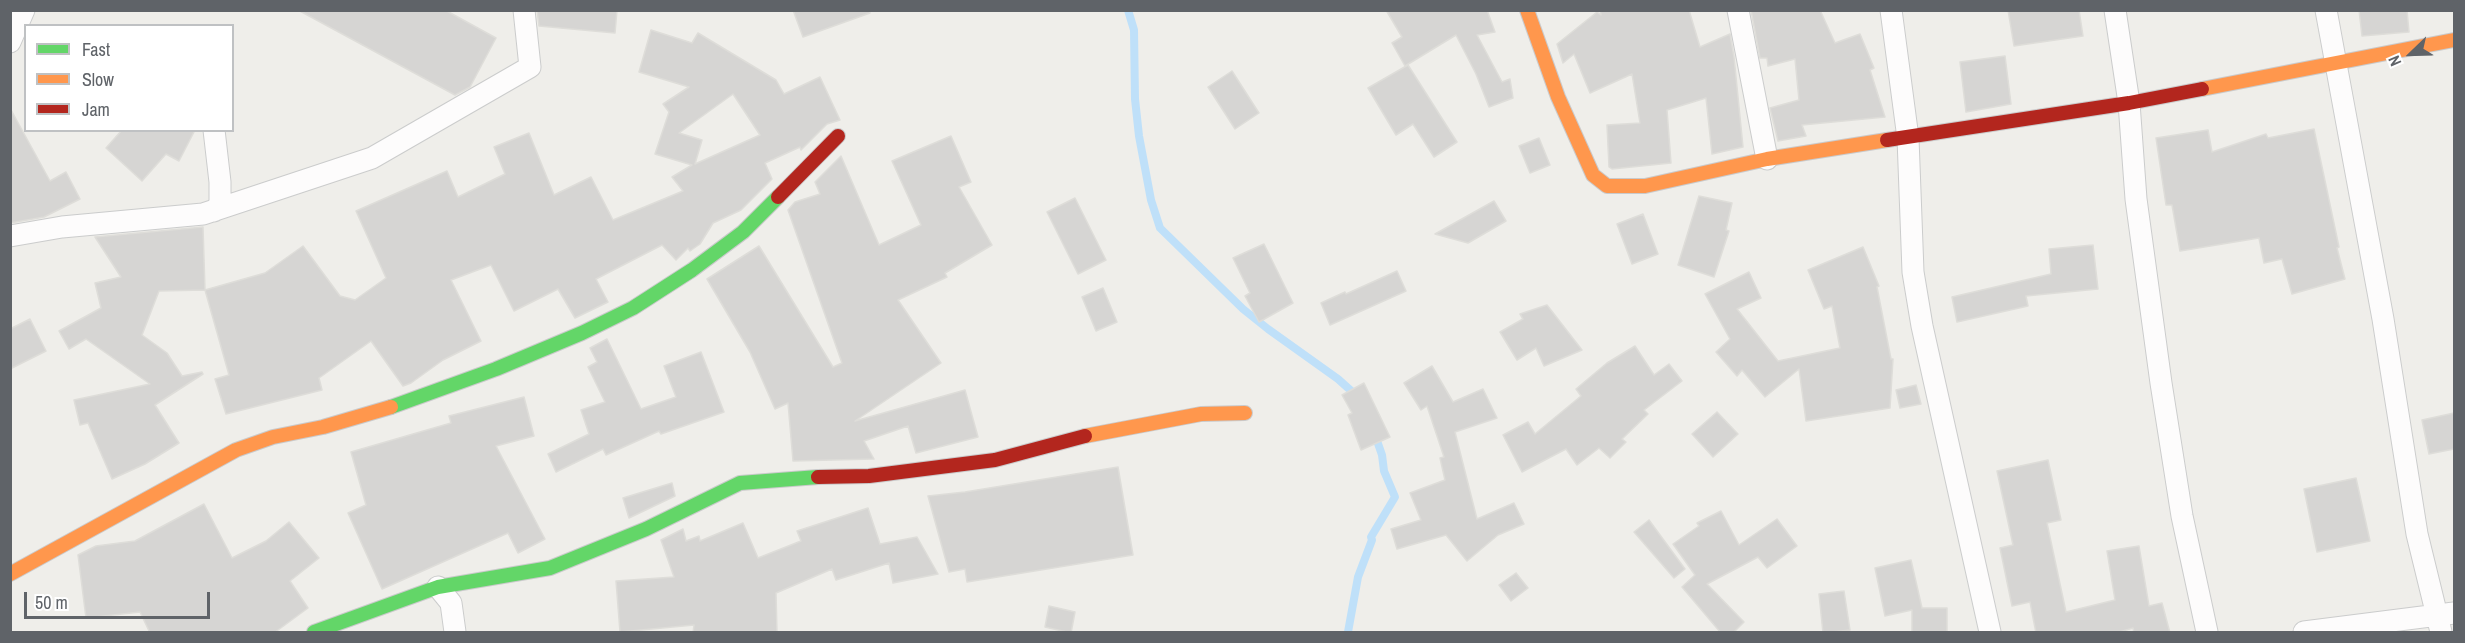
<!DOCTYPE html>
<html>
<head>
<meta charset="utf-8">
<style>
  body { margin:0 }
  #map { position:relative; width:2465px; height:643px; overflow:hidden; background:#efeeea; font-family:"Archivo Narrow",sans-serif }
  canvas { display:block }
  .frame { position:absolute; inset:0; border:12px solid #5f6368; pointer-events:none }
  .legend { position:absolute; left:24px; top:24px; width:210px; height:108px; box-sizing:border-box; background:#fff; border:2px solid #bfc1c3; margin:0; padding:8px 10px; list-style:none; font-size:18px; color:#5f6368 }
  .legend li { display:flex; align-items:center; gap:12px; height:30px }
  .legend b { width:30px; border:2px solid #bfc1c3 }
  .north { position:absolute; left:2381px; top:24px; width:60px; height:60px; -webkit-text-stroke:4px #fff; paint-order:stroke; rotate:247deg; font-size:16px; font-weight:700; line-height:24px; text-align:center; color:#5f6368 }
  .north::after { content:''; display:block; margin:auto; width:21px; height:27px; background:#5f6368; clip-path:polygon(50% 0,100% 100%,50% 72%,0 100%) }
  .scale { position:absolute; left:24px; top:592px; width:186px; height:27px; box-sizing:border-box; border:3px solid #5f6368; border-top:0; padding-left:8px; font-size:18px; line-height:21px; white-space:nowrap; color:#5f6368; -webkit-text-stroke:4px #fff; paint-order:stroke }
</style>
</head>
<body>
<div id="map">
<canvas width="2465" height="643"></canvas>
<div class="frame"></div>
<ul class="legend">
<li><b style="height:8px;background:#63d668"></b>Fast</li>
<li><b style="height:8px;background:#ff974d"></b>Slow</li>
<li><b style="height:8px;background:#b3261e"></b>Jam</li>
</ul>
<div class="north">N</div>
<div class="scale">50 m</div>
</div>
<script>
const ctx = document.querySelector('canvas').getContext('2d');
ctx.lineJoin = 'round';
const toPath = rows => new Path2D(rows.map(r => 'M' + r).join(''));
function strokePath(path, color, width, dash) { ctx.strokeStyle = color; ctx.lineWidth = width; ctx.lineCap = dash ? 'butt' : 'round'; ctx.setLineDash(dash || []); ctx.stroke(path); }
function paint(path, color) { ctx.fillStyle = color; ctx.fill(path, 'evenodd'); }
const stream = toPath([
  [1128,10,1134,30,1135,99,1139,136,1151,200,1160,228,1243,309,1268,329,1338,379,1358,397],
  [1348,632,1358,577,1372,540,1371,537,1395,497,1384,471,1382,455,1375,435]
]);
const building = toPath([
  [298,10,445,10,496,38,470,87,455,95,298,10],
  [537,10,617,10,615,33,539,26,537,10],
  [793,10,869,10,870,13,803,37,793,10],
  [1386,10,1487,10,1495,32,1477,35,1502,82,1510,79,1513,98,1489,107,1476,74,1456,35,1405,66,1392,43,1402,37,1386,10],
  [1600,10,1689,10,1700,47,1730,34,1734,57,1743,147,1712,154,1706,98,1667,110,1671,163,1612,169,1609,167,1607,125,1640,123,1632,74,1590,93,1574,54,1563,63,1557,44,1597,12,1601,15,1600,10],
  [1751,10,1820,10,1835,43,1860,34,1874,68,1870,70,1885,117,1802,125,1806,136,1778,141,1770,108,1799,100,1795,59,1768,66,1767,58,1760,58,1751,10],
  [2008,10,2079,10,2083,36,2014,46,2008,10],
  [2359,10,2407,10,2409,32,2362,36,2359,10],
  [651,30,692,43,698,33,776,80,784,94,820,77,840,120,827,124,801,150,800,147,765,163,772,179,741,210,713,223,700,244,690,251,688,248,676,260,662,245,596,279,608,302,575,318,558,289,514,311,491,265,451,280,481,341,443,360,411,383,403,386,371,341,319,378,322,390,226,414,215,379,229,375,205,290,265,273,303,246,340,296,355,300,386,278,356,211,447,171,458,197,505,174,494,147,529,133,554,195,591,177,613,220,683,191,672,177,692,165,655,154,669,112,663,104,689,87,639,72,651,30],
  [733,94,760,135,695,164,702,140,679,133,733,94],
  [2005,56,2011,104,1966,112,1960,62,2005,56],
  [1408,65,1457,142,1434,157,1413,124,1396,135,1368,88,1408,65],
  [1232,71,1259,113,1235,129,1208,87,1232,71],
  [10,108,50,181,66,172,80,199,44,217,10,223,10,108],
  [2314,129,2339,247,2337,248,2345,279,2292,294,2282,259,2264,263,2259,238,2180,251,2172,205,2166,205,2156,138,2208,130,2212,152,2266,134,2268,138,2314,129],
  [122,130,195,130,179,161,166,154,142,181,106,148,122,130],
  [951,136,971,182,959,187,992,245,945,273,947,277,898,300,941,363,855,421,965,390,978,437,916,453,908,426,864,441,874,459,793,461,788,403,775,409,750,352,707,279,759,246,833,367,842,363,788,210,795,202,820,194,815,182,841,156,879,245,921,225,892,161,951,136],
  [1539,138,1550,165,1530,173,1519,146,1539,138],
  [1699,196,1732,203,1726,230,1729,231,1714,277,1678,265,1699,196],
  [1075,198,1106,260,1078,274,1047,212,1075,198],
  [1494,201,1506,221,1468,243,1435,234,1494,201],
  [1643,214,1658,254,1632,264,1617,224,1643,214],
  [203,227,205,290,159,291,142,335,167,353,182,376,202,372,203,374,155,405,179,443,145,464,112,479,88,423,80,425,74,400,150,384,86,339,69,349,59,331,101,308,95,283,121,277,95,237,203,227],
  [1264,244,1293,303,1259,322,1245,296,1250,293,1233,258,1264,244],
  [2093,245,2098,289,2026,296,2028,306,1957,322,1952,297,2051,274,2049,249,2093,245],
  [1863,247,1879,286,1877,287,1891,359,1893,359,1890,408,1806,421,1799,369,1765,397,1742,370,1737,376,1716,352,1730,339,1705,294,1749,272,1761,298,1737,309,1778,361,1840,348,1832,306,1824,309,1808,270,1863,247],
  [1397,271,1406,291,1330,325,1321,303,1345,292,1346,294,1397,271],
  [1103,288,1117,322,1096,331,1082,297,1103,288],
  [1547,305,1582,350,1544,366,1536,348,1517,360,1500,332,1523,319,1520,314,1547,305],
  [30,319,46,351,10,369,10,329,30,319],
  [607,339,641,409,676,397,664,366,701,352,724,412,661,434,659,431,606,455,603,449,556,472,548,454,589,434,581,410,605,402,588,367,597,362,590,348,607,339],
  [1635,346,1654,375,1669,364,1682,381,1644,410,1648,414,1622,439,1626,442,1610,458,1599,448,1577,465,1566,449,1522,472,1503,435,1528,422,1535,434,1581,396,1576,389,1607,363,1635,346],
  [1432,366,1453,402,1483,389,1497,418,1455,432,1477,519,1514,503,1524,524,1498,535,1467,561,1446,535,1397,549,1391,529,1421,520,1410,493,1445,480,1440,458,1444,457,1427,406,1421,410,1404,383,1432,366],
  [1364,383,1390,437,1361,450,1348,415,1352,413,1342,395,1364,383],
  [1916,385,1921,404,1900,408,1896,390,1916,385],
  [524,397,534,436,496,446,545,539,518,553,508,533,382,589,348,513,366,505,351,452,451,423,449,416,524,397],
  [1717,412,1738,434,1713,457,1692,434,1717,412],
  [2454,413,2454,449,2429,454,2422,420,2454,413],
  [2048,460,2061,520,2047,523,2066,612,2115,600,2107,551,2139,546,2149,606,2162,603,2170,633,2134,633,2133,628,2116,633,2036,633,2030,602,2012,606,2000,548,2013,545,1997,471,2048,460],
  [1118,467,1133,555,967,582,965,569,949,572,928,496,965,492,1118,467],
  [2356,478,2370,541,2317,552,2304,489,2356,478],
  [672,483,675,496,629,518,623,498,672,483],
  [204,504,232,558,266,541,289,522,319,558,290,581,308,608,274,633,150,633,140,612,86,618,78,555,96,546,135,541,204,504],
  [868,508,880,544,917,537,938,574,893,583,889,563,836,580,832,569,776,593,777,633,693,633,694,625,620,632,616,581,674,577,661,540,683,529,686,541,699,536,700,541,743,523,758,558,801,541,797,531,868,508],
  [1721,511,1739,545,1777,519,1797,546,1767,568,1758,557,1707,584,1744,622,1733,633,1721,633,1682,587,1695,575,1673,544,1699,526,1697,523,1721,511],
  [1649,520,1685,569,1674,578,1634,532,1649,520],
  [1911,560,1922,608,1947,608,1947,633,1912,633,1912,610,1885,616,1875,568,1911,560],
  [1516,573,1528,588,1511,601,1499,585,1516,573],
  [1844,591,1850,630,1823,633,1819,594,1844,591],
  [1049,606,1075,612,1071,633,1045,627,1049,606]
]);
const street = toPath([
  [1738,10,1767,159],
  [1891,10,1908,138,1913,272,1922,326,1990,632],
  [2115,10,2129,103,2136,199,2161,383,2182,516,2207,632],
  [2326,10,2383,319,2417,534,2441,632],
  [10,42,24,10],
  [214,211,220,204,220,182,214,130],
  [10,236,62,227,203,214,372,158,530,67,524,10],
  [438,587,451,603,455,632],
  [2304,632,2454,613]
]);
const fast = toPath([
  [391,407,496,369,582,333,633,308,692,270,743,232,778,197],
  [314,632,438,587,550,568,646,529,740,483,818,477]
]);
const slow = toPath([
  [1527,10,1558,97,1593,175,1607,186,1645,186,1767,159,1887,140],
  [2202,89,2454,40],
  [1085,436,1201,414,1245,413],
  [10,574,236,450,273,437,323,427,391,407]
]);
const jam = toPath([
  [1887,140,2129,103,2202,89],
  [778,197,838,136],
  [818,477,869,476,995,460,1085,436]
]);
strokePath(stream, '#bfe0f9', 8);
paint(building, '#d6d5d3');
strokePath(building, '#deddd9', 1.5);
strokePath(street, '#cbcccc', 23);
strokePath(fast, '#cacacb', 16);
strokePath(slow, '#cacacb', 16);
strokePath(jam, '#cacacb', 16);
strokePath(street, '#fdfcfc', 21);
strokePath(fast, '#63d668', 14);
strokePath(slow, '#ff974d', 14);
strokePath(jam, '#b3261e', 14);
</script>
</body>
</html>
